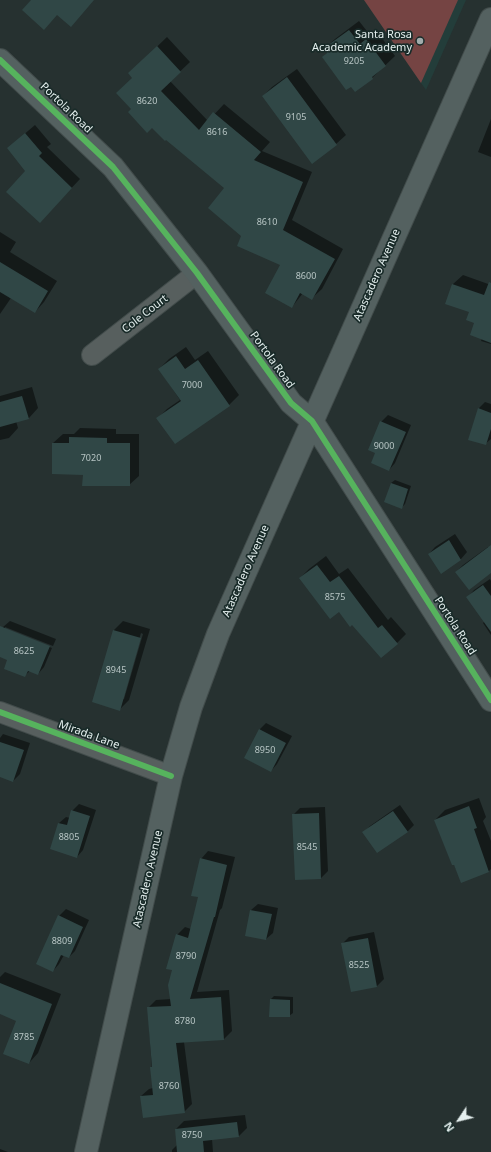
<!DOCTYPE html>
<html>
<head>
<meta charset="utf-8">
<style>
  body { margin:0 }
  #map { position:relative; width:491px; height:1152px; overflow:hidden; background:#263130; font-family:"Noto Sans",sans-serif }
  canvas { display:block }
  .north { position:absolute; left:439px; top:1100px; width:40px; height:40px; -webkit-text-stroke:3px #192b29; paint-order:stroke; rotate:235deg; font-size:11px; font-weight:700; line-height:16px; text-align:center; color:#e4efee }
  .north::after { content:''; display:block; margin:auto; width:14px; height:18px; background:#e4efee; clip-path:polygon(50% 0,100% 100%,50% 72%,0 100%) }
</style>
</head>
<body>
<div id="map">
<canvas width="491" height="1152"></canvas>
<div class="north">N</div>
</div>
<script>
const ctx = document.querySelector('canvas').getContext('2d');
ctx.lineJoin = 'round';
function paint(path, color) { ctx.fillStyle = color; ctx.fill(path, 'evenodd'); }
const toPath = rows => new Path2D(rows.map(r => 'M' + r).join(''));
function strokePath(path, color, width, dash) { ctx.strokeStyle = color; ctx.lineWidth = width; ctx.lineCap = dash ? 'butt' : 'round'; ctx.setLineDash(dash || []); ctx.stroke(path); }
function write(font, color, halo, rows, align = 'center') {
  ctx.font = font + ' "Noto Sans",sans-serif'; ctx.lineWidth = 3.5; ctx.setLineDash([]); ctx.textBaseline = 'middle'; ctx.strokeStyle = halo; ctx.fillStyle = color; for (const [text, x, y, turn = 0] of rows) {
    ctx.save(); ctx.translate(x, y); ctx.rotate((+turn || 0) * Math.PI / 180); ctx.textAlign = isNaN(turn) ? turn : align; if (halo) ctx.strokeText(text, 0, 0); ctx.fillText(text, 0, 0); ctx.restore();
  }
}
const built = toPath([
  [364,0,466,0,426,90,421,83]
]);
const green = toPath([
  [364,0,458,0,421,83]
]);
const shadow = toPath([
  [359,21,370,35,376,30,395,56,372,78,323,57,328,52,325,48,335,39],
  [167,37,190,62,170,81,208,121,224,104,270,142,262,151,312,172,292,220,343,249,322,289,312,298,303,293,292,307,282,264,243,236,226,188,132,109,133,77,139,64],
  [297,69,346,135,336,144,263,96,272,87],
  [491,119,491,157,478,152],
  [35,125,51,144,47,147,80,179,48,213,27,171,8,148],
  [0,232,16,242,10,252,57,281,44,302,35,312,11,298,0,314],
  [463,275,491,285,491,344,481,341,482,338,470,311,447,303,453,284],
  [186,347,195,360,208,351,239,395,229,405,175,443,158,418,167,409,180,400,159,369,169,359],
  [32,387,38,408,29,418,16,421,18,428,9,438,0,440,0,396],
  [485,402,491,404,491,439,485,444,478,409],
  [388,415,411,425,395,463,389,470,376,452,381,422],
  [80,428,116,429,116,434,139,434,139,476,129,485,84,474,53,443,63,434,74,434],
  [395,480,411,486,405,504,402,507,391,483],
  [455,534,467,552,461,559,441,572,429,554,435,547],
  [488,547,491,551,491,572,456,572,463,565],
  [326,556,339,574,348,568,388,620,391,617,406,634,397,643,352,624,339,611,300,578,309,569],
  [490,579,491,581,491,635,483,623,485,621,468,597,474,590],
  [10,621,56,639,53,646,5,627,5,629,52,648,44,667,38,674,30,671,24,676,9,659,0,656,0,635,3,627],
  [123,621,150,629,129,700,120,709,114,630],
  [141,633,143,634,124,699,122,699],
  [266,723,292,736,277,764,271,771,245,758,260,729],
  [3,734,30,743,20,774,13,781,0,776,0,738],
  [479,798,486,817,483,821,491,841,491,869,489,871,461,881,435,820,445,810],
  [79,804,96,810,83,850,77,857,59,823,66,817,70,818,72,811],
  [400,805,414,825,407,832,364,832,370,826],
  [325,807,328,871,321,878,296,879,293,815,300,808],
  [208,851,235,857,222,908,220,910,197,992,229,990,232,1031,224,1039,184,1042,192,1104,184,1112,141,1096,149,1089,153,1088,148,1008,156,1000,171,999,177,935,185,927,191,929,199,896,201,859],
  [258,904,278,908,273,933,266,939,246,935,251,910],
  [66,909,89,920,75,951,69,957,64,955,59,964,53,971,59,916],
  [374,932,384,979,377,986,352,991,342,944,349,937],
  [5,972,61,994,38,1053,29,1063,17,1020,0,1013,0,977],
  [274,996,293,997,293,1013,289,1016,271,999],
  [245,1115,247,1128,239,1136,212,1139,213,1152,172,1152,172,1150,178,1144,176,1129,184,1121],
  [0,1149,8,1152,0,1152]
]);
const building = toPath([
  [31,0,94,0,71,27,57,15,44,30,22,10],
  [349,30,360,44,366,39,386,66,372,77,373,79,355,92,351,87,346,90,322,57,327,53,324,48],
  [157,46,181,72,161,91,199,130,213,112,261,152,254,160,303,182,283,230,335,259,312,300,300,293,292,308,265,293,280,265,237,246,241,236,208,208,224,188,166,140,165,141,152,128,147,133,128,112,131,109,116,93,132,78,128,73],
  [287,77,337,145,312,164,262,96],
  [25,133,42,153,39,156,72,188,40,223,6,192,25,171,7,148],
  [0,262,48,291,35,313,0,292],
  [489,282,491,283,491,343,470,335,474,323,466,320,469,312,445,304,452,284,484,295],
  [176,356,185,369,198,360,230,406,175,444,156,418,181,401,158,369],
  [22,396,29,419,0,427,0,402],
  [478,408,491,413,491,429,486,445,468,440],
  [380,421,406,432,389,471,371,463,375,453,368,450],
  [69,437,107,438,107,443,130,443,130,486,82,486,83,475,52,474,52,443,69,443],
  [391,483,408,489,402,509,384,502],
  [449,540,461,560,441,574,428,554],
  [491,545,491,573,469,590,455,572],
  [317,565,330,582,339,576,378,628,382,625,398,644,381,658,352,625,350,627,339,612,330,619,299,578],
  [483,585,491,596,491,632,466,597],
  [0,626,50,646,38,675,28,671,25,677,4,669,7,660,0,657],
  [113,630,141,638,120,711,92,702],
  [259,729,286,743,271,772,244,758],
  [0,742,24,750,13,782,0,777],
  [469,806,477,828,474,829,489,872,461,883,454,865,452,865,434,820],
  [71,810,90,816,77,858,50,849,58,823,67,825],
  [393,811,408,832,377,853,362,832],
  [319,813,321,879,295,880,292,814],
  [200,858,227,865,215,917,214,917,190,999,221,997,224,1040,176,1043,185,1113,143,1118,140,1096,153,1095,150,1067,152,1067,147,1007,171,1006,168,985,172,970,166,969,176,934,188,938,198,897,191,896],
  [250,910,272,914,266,940,245,936],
  [58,915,83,927,69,958,61,955,53,972,36,964],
  [368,938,377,987,351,992,341,943],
  [0,983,52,1004,29,1064,3,1054,16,1021,0,1014],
  [270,999,290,1000,290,1017,269,1017],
  [237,1122,239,1137,203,1141,204,1152,177,1152,175,1129]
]);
const street = toPath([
  [92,355,197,273],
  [0,712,171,776]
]);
const secondary = toPath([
  [0,60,113,167,197,273,291,403,312,421,491,700],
  [86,1152,171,776,191,707,218,634,491,19]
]);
const cycleway = toPath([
  [0,60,113,167,197,273,291,403,312,421,491,700],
  [0,712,171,776]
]);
const markers = [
  [420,41,4,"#a2acac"]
];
const numberNames = [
  ["9205",354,61],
  ["8620",147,101],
  ["9105",296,117],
  ["8616",217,132],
  ["8610",267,222],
  ["8600",306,276],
  ["7000",192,385],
  ["9000",384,446],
  ["7020",91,458],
  ["8575",335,597],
  ["8625",24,651],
  ["8945",116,670],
  ["8950",265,750],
  ["8805",69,837],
  ["8545",307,847],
  ["8809",62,941],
  ["8790",186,956],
  ["8525",359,965],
  ["8780",185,1021],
  ["8785",24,1037],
  ["8760",169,1086],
  ["8750",192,1135]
];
const poiNames = [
  ["Santa Rosa",412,35],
  ["Academic Academy",412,48]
];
const streetNames = [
  ["Portola Road",66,108,44],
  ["Atascadero Avenue",377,275,-66],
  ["Cole Court",145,314,-38],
  ["Portola Road",272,360,54],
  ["Atascadero Avenue",246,571,-66],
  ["Portola Road",455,626,57],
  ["Mirada Lane",89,735,20],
  ["Atascadero Avenue",148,879,-77]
];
paint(built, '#233d3a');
paint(green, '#754443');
paint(shadow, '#0007');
paint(building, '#304746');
strokePath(street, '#424c4b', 22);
strokePath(secondary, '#424c4b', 24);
strokePath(street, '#575f5e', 20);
strokePath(secondary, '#546160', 22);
strokePath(cycleway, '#56b35d', 6);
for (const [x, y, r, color] of markers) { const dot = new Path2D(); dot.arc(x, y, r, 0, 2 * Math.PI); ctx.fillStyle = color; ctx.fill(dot); strokePath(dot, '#192b29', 1.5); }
write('9px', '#b7c5c4', null, numberNames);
write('11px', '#e4efee', '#192b29', poiNames, 'right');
write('11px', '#e4efee', '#192b29', streetNames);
</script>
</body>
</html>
